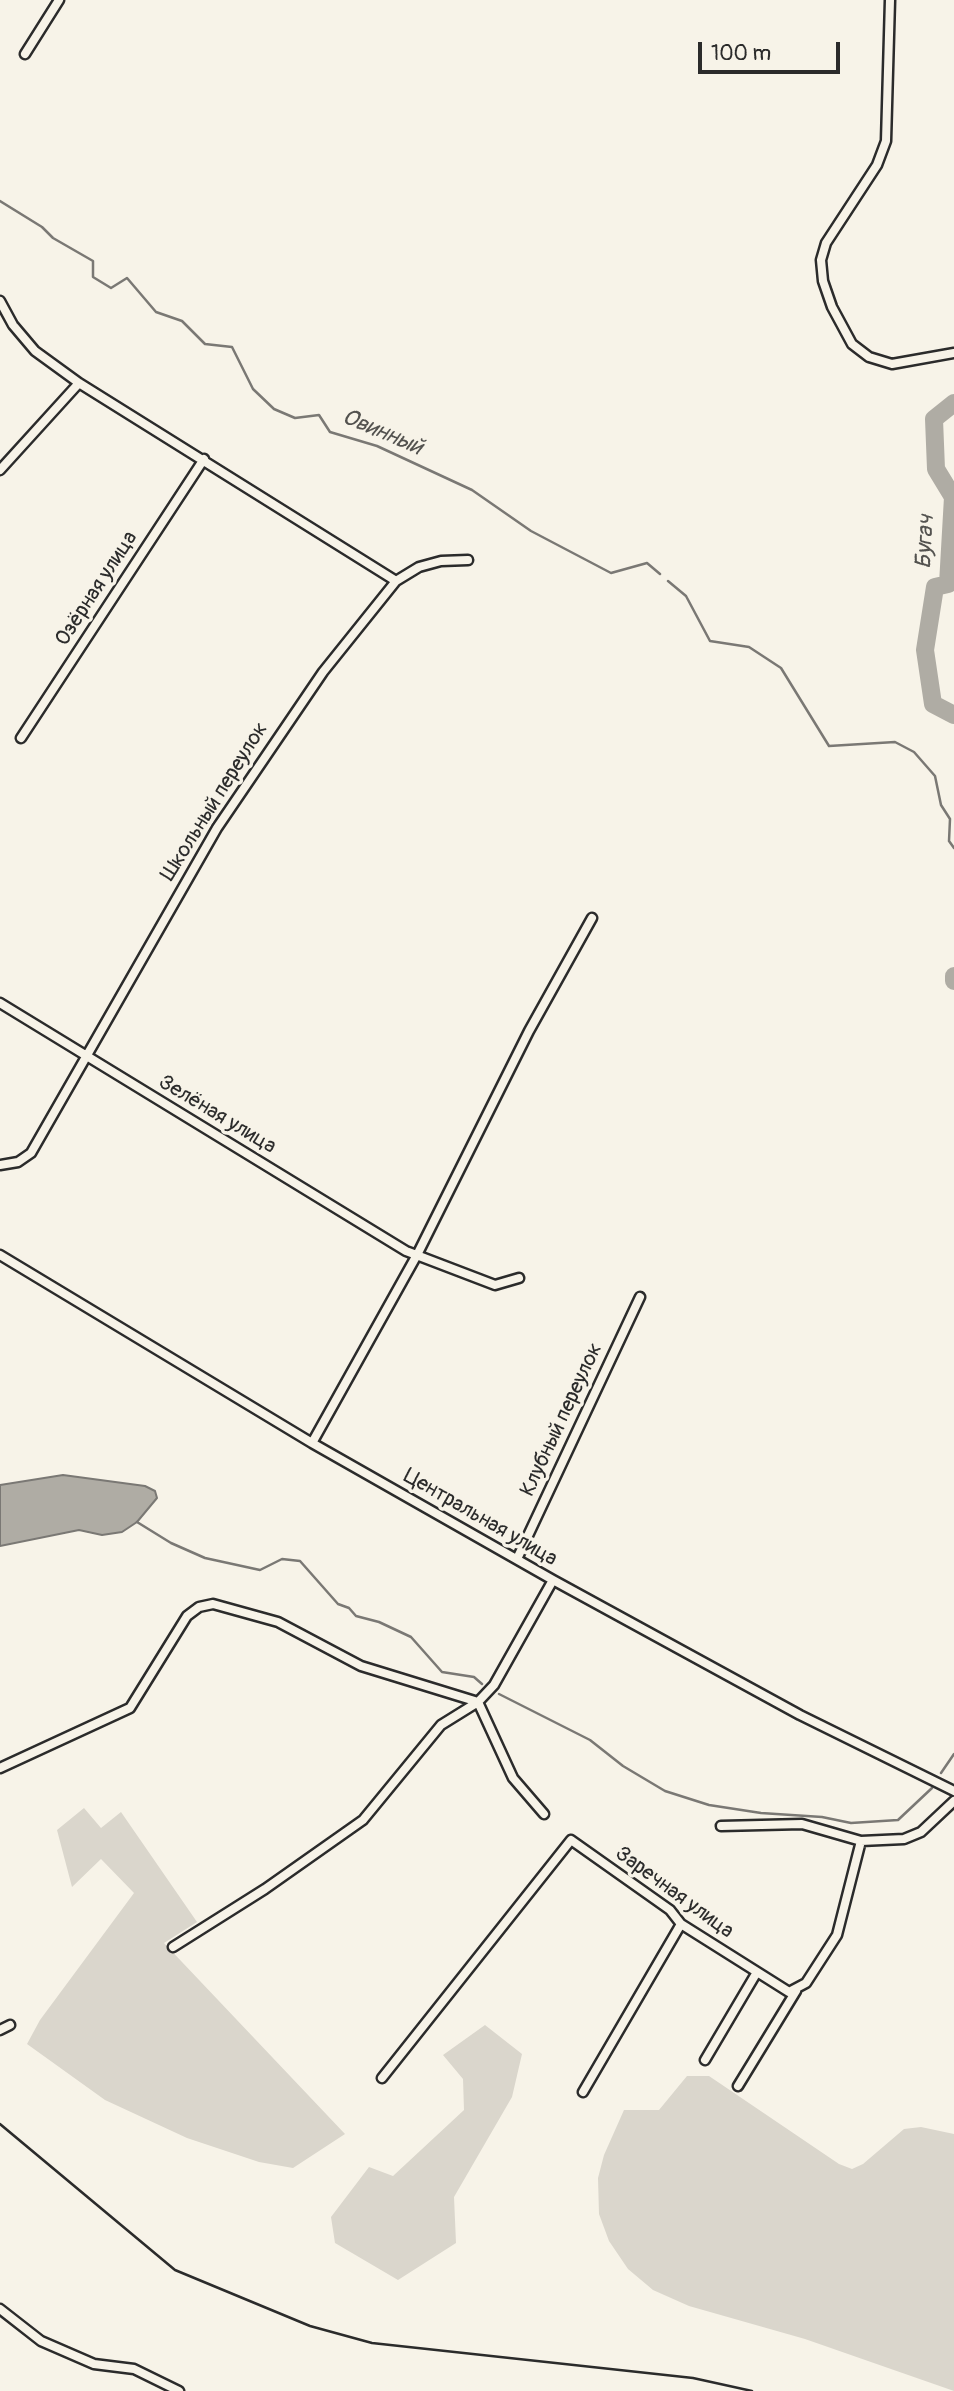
<!DOCTYPE html>
<html>
<head>
<meta charset="utf-8">
<style>
  body { margin:0 }
  #map { position:relative; width:954px; height:2391px; overflow:hidden; background:#f7f3e8; font-family:Pangolin,sans-serif }
  canvas { display:block }
  .scale { position:absolute; left:698px; top:42px; width:142px; height:32px; box-sizing:border-box; border:4px solid #2b2b2b; border-top:0; padding-left:9px; font-size:21px; line-height:24px; white-space:nowrap; color:#2b2b2b; -webkit-text-stroke:5px #f7f3e8; paint-order:stroke }
</style>
</head>
<body>
<div id="map">
<canvas width="954" height="2391"></canvas>
<div class="scale">100 m</div>
</div>
<script>
const ctx = document.querySelector('canvas').getContext('2d');
ctx.lineJoin = 'round';
function paint(path, color) { ctx.fillStyle = color; ctx.fill(path, 'evenodd'); }
const toPath = rows => new Path2D(rows.map(r => 'M' + r).join(''));
function strokePath(path, color, width, dash) { ctx.strokeStyle = color; ctx.lineWidth = width; ctx.lineCap = dash ? 'butt' : 'round'; ctx.setLineDash(dash || []); ctx.stroke(path); }
function write(font, color, halo, rows, align = 'center') {
  ctx.font = font + ' Pangolin,sans-serif'; ctx.lineWidth = 7; ctx.setLineDash([]); ctx.textBaseline = 'middle'; ctx.strokeStyle = halo; ctx.fillStyle = color; for (const [text, x, y, turn = 0] of rows) {
    ctx.save(); ctx.translate(x, y); ctx.rotate((+turn || 0) * Math.PI / 180); ctx.textAlign = isNaN(turn) ? turn : align; if (halo) ctx.strokeText(text, 0, 0); ctx.fillText(text, 0, 0); ctx.restore();
  }
}
const green = toPath([
  [84,1808,101,1828,121,1812,197,1922,164,1943,345,2134,293,2168,259,2162,187,2138,105,2100,27,2044,40,2020,134,1893,101,1859,72,1887,57,1830],
  [485,2025,522,2054,512,2097,454,2197,456,2243,398,2280,335,2243,331,2217,369,2167,393,2176,464,2110,463,2079,443,2055],
  [687,2076,709,2076,839,2164,852,2169,863,2164,904,2129,921,2127,954,2134,954,2391,805,2339,689,2306,653,2290,628,2269,609,2241,599,2214,598,2178,604,2155,624,2110,659,2110]
]);
const water = toPath([
  [63,1475,145,1486,155,1491,157,1498,137,1522,122,1532,102,1535,79,1530,0,1546,0,1485,63,1475]
]);
const stream = toPath([
  [0,201,42,227,53,238,93,261,93,277,111,288,127,278,156,312,182,321,205,344,232,347,253,389,274,409,295,418,319,415,330,432,377,446,472,490,531,531,611,573,647,563,660,574],
  [668,581,686,596,710,641,749,647,781,668,829,746,895,742,914,752,935,776,941,805,950,819,949,841,954,848],
  [137,1522,171,1543,205,1558,260,1570,282,1559,300,1561,338,1604,349,1608,356,1616,379,1622,411,1637,442,1672,474,1677,482,1684],
  [499,1694,590,1740,623,1766,665,1791,709,1805,761,1813,822,1817,851,1823,898,1820,932,1788],
  [941,1773,954,1754]
]);
const river = toPath([
  [954,403,934,419,936,469,953,497,948,584,935,587,925,650,933,704,954,715],
  [954,976,954,981]
]);
const street = toPath([
  [890,0,886,141,877,165,826,243,821,260,823,281,832,307,852,344,869,357,892,364,954,353],
  [25,54,59,0],
  [0,301,13,325,35,351,79,383,396,581,419,567,441,561,468,560],
  [0,470,79,383],
  [21,738,204,459],
  [0,1003,406,1251,495,1285,519,1278],
  [0,1165,18,1162,31,1153,217,828,323,672,396,581],
  [0,1255,312,1443,553,1580,800,1715,954,1791],
  [312,1443,418,1253,529,1031,592,918],
  [517,1559,640,1297],
  [0,1768,130,1708,187,1616,199,1607,213,1604,278,1622,361,1666,478,1702,513,1778,544,1814],
  [721,1826,802,1824,861,1841,904,1839,921,1832,954,1801],
  [173,1947,265,1889,363,1820,441,1725,478,1702,494,1685,553,1580],
  [0,2030,10,2025],
  [705,2060,757,1972],
  [382,2078,571,1840,670,1910,681,1924,789,1992,806,1983,837,1935,861,1841],
  [738,2086,796,1991],
  [583,2092,681,1924],
  [0,2309,41,2341,94,2364,134,2369,179,2391]
]);
const rail = toPath([
  [0,2124,175,2270,310,2326,372,2343,693,2378,752,2391]
]);
const streetNames = [
  ["Озёрная улица",97,589,-57],
  ["Школьный переулок",215,802,-58],
  ["Зелёная улица",217,1115,31],
  ["Клубный переулок",562,1420,-65],
  ["Центральная улица",480,1518,30],
  ["Заречная улица",674,1893,36]
];
const waterNames = [
  ["Овинный",382,433,23],
  ["Бугач",926,542,-87]
];
paint(green, '#dad6cc');
paint(water, '#afaca4');
strokePath(water, '#7a7874', 2);
strokePath(stream, '#7a7874', 2.5);
strokePath(river, '#afaca4', 18);
strokePath(street, '#2b2b2b', 13);
strokePath(street, '#f7f3e8', 8);
strokePath(rail, '#2b2b2b', 2.5);
write('21px', '#2b2b2b', '#f7f3e8', streetNames);
write('italic 23px', '#53524f', '#f7f3e8', waterNames);
</script>
</body>
</html>
